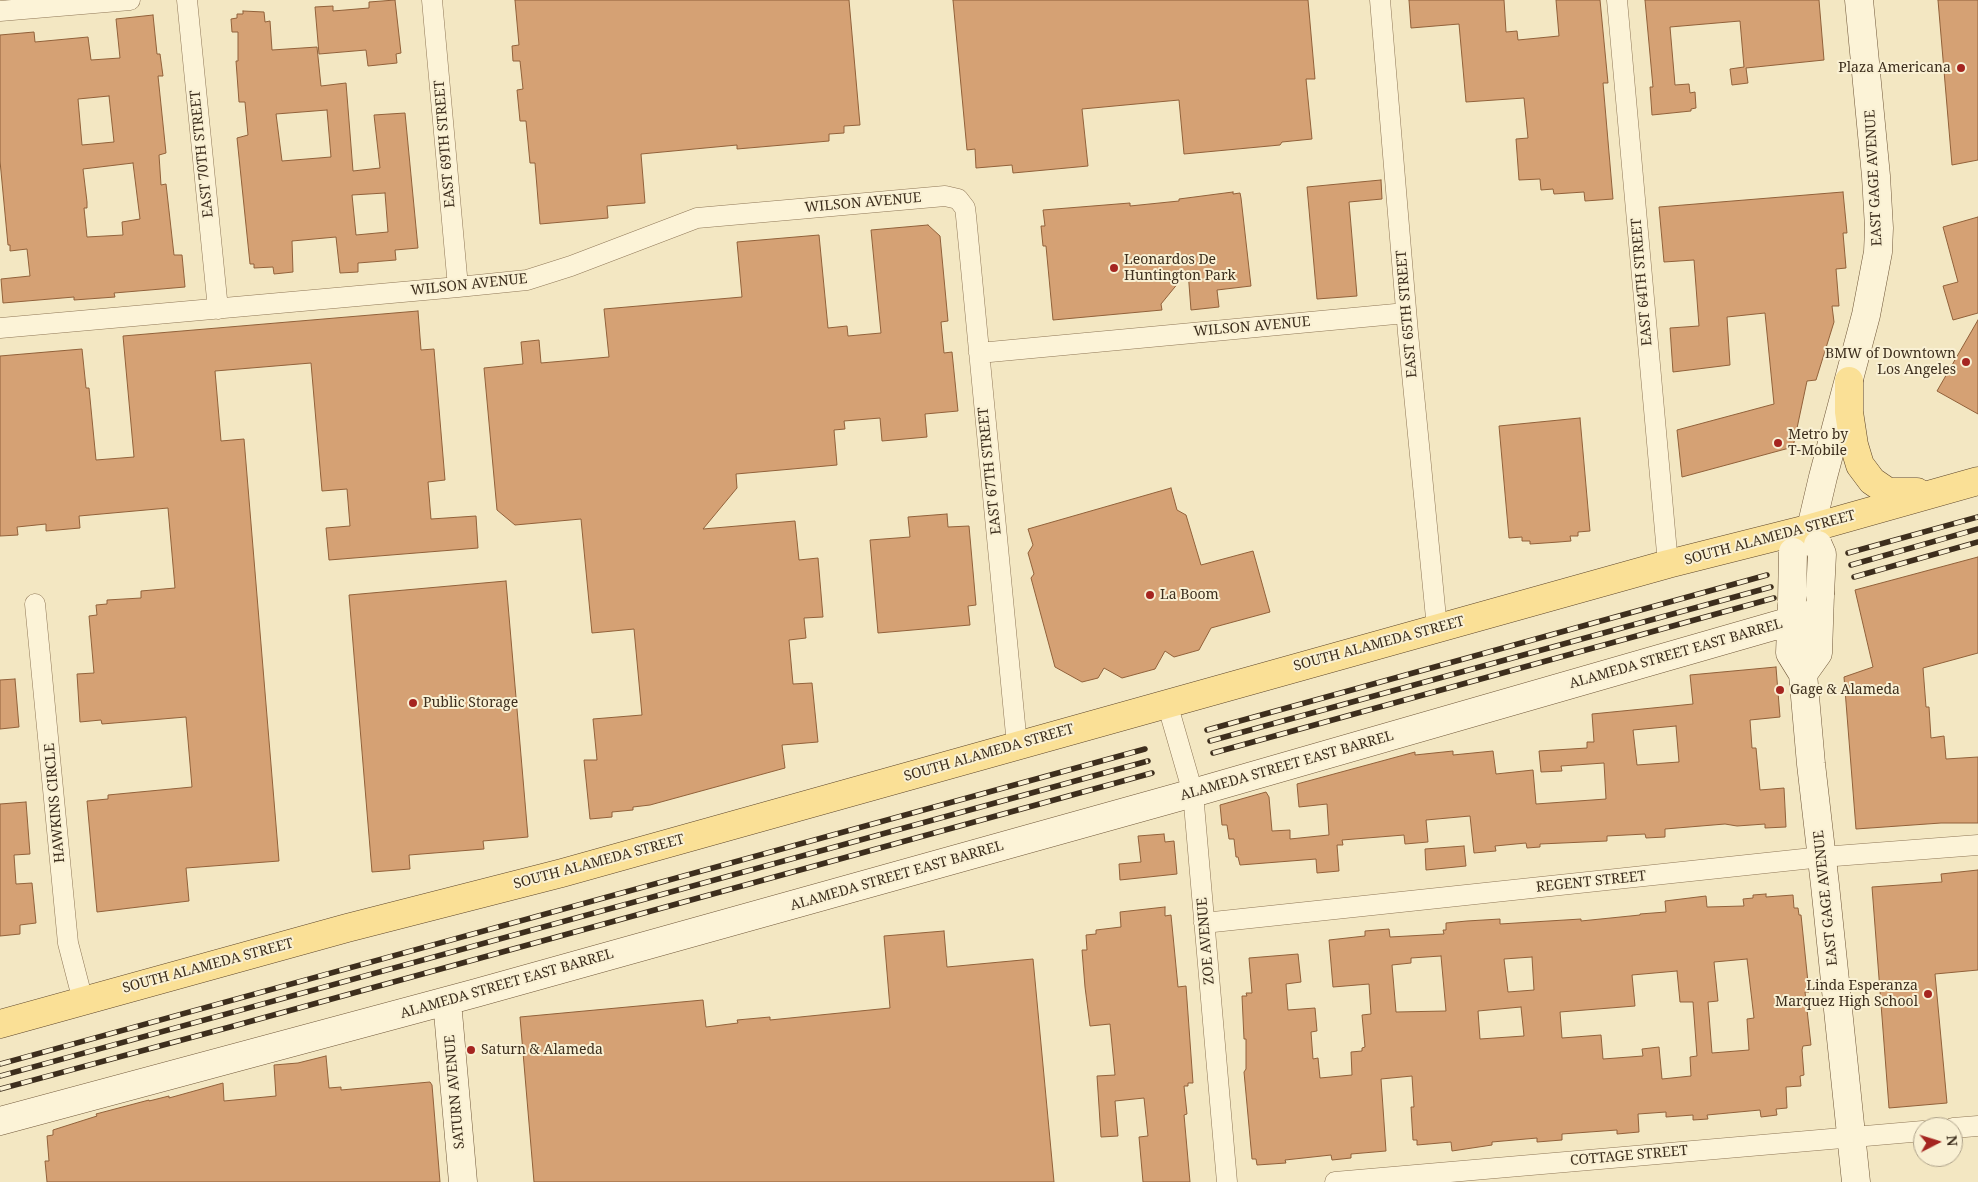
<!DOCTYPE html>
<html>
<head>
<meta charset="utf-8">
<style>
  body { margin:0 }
  #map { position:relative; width:1978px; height:1182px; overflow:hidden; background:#f3e7c2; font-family:"Noto Serif",serif }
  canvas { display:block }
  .north { position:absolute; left:1913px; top:1117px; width:50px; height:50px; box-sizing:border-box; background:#f9f0d3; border:1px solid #aea28a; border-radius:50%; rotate:85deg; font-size:14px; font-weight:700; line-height:20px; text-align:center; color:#3d2e1d }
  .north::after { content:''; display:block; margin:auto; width:18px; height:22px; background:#a52520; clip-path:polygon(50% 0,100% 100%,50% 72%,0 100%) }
</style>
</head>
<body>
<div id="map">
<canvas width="1978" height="1182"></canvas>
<div class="north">N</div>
</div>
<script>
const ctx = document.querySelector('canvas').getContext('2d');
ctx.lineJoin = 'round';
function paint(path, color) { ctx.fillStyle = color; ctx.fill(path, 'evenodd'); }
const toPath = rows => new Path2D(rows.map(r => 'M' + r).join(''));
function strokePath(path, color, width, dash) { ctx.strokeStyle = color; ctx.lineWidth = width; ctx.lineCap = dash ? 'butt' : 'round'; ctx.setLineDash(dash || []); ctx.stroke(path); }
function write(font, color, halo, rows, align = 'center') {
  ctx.font = font + ' "Noto Serif",serif'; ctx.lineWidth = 4; ctx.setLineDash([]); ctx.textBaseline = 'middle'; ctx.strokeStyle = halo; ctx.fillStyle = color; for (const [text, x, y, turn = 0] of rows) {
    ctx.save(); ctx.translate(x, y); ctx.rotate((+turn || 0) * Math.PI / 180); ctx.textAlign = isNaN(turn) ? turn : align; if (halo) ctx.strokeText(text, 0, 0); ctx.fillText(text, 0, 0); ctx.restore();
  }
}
const building = toPath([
  [395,0,401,53,396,54,397,63,368,66,366,50,319,54,315,7,333,6,333,11,369,8,369,2,395,0],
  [515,0,849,0,860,125,844,126,844,133,829,134,829,141,737,149,737,145,641,154,645,203,607,206,608,218,540,224,535,163,530,163,526,121,520,121,517,90,523,89,520,61,513,61,512,46,519,45,515,0],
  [953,0,1308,0,1315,79,1306,79,1312,139,1282,142,1280,145,1184,154,1179,100,1082,109,1088,166,1013,173,1012,165,976,168,975,149,967,150,953,0],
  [1409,0,1504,0,1506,32,1517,31,1518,40,1559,36,1556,0,1600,0,1608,83,1603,83,1613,199,1585,201,1584,192,1554,194,1553,189,1541,190,1540,179,1519,180,1516,139,1528,138,1524,98,1466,102,1459,24,1411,28,1409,0],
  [1645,0,1819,0,1824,60,1746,68,1748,83,1732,85,1730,69,1744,67,1740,21,1670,27,1675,85,1689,84,1690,93,1695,92,1696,108,1691,109,1691,111,1652,115,1650,87,1653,87,1645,0],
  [1938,0,1978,0,1978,160,1952,165,1938,0],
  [243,11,264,12,265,22,270,21,272,50,317,47,321,86,346,83,353,171,380,168,374,115,405,113,418,248,395,250,396,260,358,263,358,272,340,273,336,237,292,241,293,272,274,274,273,267,254,268,254,264,250,264,237,138,248,135,245,102,239,102,236,61,238,61,238,32,232,32,231,19,237,18,237,14,243,14,243,11],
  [327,110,331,157,282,161,276,114,327,110],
  [385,193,388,232,356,235,352,195,385,193],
  [153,15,157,54,160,54,163,76,158,76,166,153,159,155,161,185,166,184,174,255,182,255,185,287,114,293,115,297,74,300,74,297,3,303,1,279,30,276,27,249,10,251,10,245,8,245,0,161,0,35,34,32,35,42,88,37,91,60,120,58,116,19,153,15],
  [109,96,114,142,82,145,78,99,109,96],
  [133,163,140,219,122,222,123,235,87,237,84,208,87,208,87,202,83,169,133,163],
  [1381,180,1382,199,1349,202,1357,296,1317,299,1307,187,1381,180],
  [1233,192,1233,194,1240,193,1241,198,1251,286,1217,290,1219,307,1191,310,1188,271,1161,304,1162,310,1053,320,1046,246,1043,246,1041,226,1045,226,1043,210,1130,203,1130,206,1179,201,1179,199,1233,192],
  [1843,192,1847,233,1843,233,1846,268,1836,269,1839,306,1832,306,1834,322,1816,380,1807,381,1793,447,1682,477,1677,430,1774,404,1765,313,1727,317,1730,365,1673,372,1670,328,1699,326,1694,260,1664,262,1659,207,1843,192],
  [1978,217,1978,313,1953,320,1943,286,1958,282,1943,227,1978,217],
  [928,225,940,236,948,321,941,322,944,353,952,352,958,411,925,414,927,437,882,441,880,418,844,421,845,429,834,430,837,465,736,474,737,488,703,529,795,521,799,560,818,558,823,617,804,618,806,638,789,640,793,684,812,683,818,742,782,745,785,768,650,805,633,807,633,810,612,812,612,817,590,819,584,760,597,760,593,719,642,715,634,629,592,633,581,519,515,525,497,510,484,368,523,364,521,342,539,340,541,363,609,357,604,309,742,297,737,242,819,235,828,328,847,326,848,336,881,333,871,230,928,225],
  [418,311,421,350,434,349,445,480,428,482,431,519,476,516,478,548,329,560,326,528,350,526,347,489,322,491,311,363,215,371,221,441,244,439,279,861,186,868,189,901,97,912,87,801,108,799,108,795,192,787,186,717,102,724,101,720,80,722,77,674,94,673,89,616,97,615,96,605,107,604,107,600,141,598,141,591,175,588,168,508,79,516,80,528,46,531,46,524,17,527,18,535,0,536,0,356,82,349,86,388,89,388,96,460,134,457,123,336,418,311],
  [1978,320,1978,414,1937,391,1978,320],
  [1580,418,1590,531,1578,532,1578,536,1570,536,1571,541,1559,542,1530,544,1530,541,1522,541,1522,537,1509,538,1499,426,1580,418],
  [1171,488,1177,510,1186,515,1201,565,1253,551,1270,612,1211,628,1199,650,1174,657,1165,651,1155,669,1122,678,1104,668,1098,678,1082,682,1055,667,1031,578,1034,574,1028,553,1033,545,1028,529,1171,488],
  [947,514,948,527,969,526,976,605,968,606,970,625,878,633,870,540,910,537,908,517,947,514],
  [1978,557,1978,653,1923,668,1926,707,1929,707,1931,738,1944,736,1946,759,1978,757,1978,823,1941,823,1856,829,1844,677,1873,667,1855,590,1978,557],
  [506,581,528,837,483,841,484,849,409,855,410,869,372,872,349,595,506,581],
  [1776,667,1780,717,1750,720,1752,748,1756,748,1760,790,1784,788,1786,827,1765,828,1765,824,1737,826,1725,824,1665,829,1665,837,1646,838,1645,834,1607,836,1607,841,1540,844,1540,847,1527,848,1526,843,1495,846,1496,851,1474,853,1470,816,1426,820,1428,842,1405,844,1404,835,1342,840,1343,845,1337,845,1339,871,1317,873,1316,859,1240,865,1238,857,1236,857,1234,839,1229,839,1227,825,1222,825,1220,805,1266,792,1269,797,1272,831,1290,830,1290,839,1329,835,1327,804,1299,807,1297,784,1415,752,1415,755,1453,751,1453,755,1493,751,1496,774,1533,770,1536,804,1606,799,1604,763,1561,766,1562,771,1541,772,1539,751,1587,748,1587,742,1594,742,1592,714,1693,704,1690,675,1776,667],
  [1676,726,1679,762,1637,765,1633,730,1676,726],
  [15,679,19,727,0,729,0,680,15,679],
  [26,802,30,854,14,855,16,884,32,883,36,923,20,925,20,934,0,936,0,804,26,802],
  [1164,834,1165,842,1174,841,1177,874,1120,880,1119,864,1141,862,1138,836,1164,834],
  [1464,846,1466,866,1426,870,1425,849,1464,846],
  [1978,870,1978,970,1935,974,1947,1103,1889,1108,1872,887,1942,882,1941,874,1978,870],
  [1766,894,1766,897,1793,895,1794,908,1798,908,1799,915,1801,915,1809,992,1805,992,1811,1045,1803,1046,1802,1050,1804,1075,1800,1076,1801,1086,1786,1087,1787,1108,1776,1109,1777,1115,1761,1117,1760,1110,1707,1115,1708,1119,1693,1120,1693,1115,1666,1117,1666,1112,1638,1114,1639,1132,1617,1134,1617,1130,1562,1134,1562,1140,1537,1142,1537,1138,1492,1142,1492,1145,1452,1151,1451,1142,1417,1145,1417,1140,1413,1140,1411,1107,1414,1107,1412,1076,1381,1079,1386,1151,1351,1154,1351,1158,1332,1160,1331,1155,1285,1160,1286,1163,1257,1165,1256,1159,1252,1159,1244,1072,1246,1069,1246,1039,1244,1039,1242,996,1247,996,1246,993,1252,993,1249,958,1298,954,1301,982,1286,984,1288,1010,1315,1008,1317,1031,1311,1032,1313,1059,1318,1058,1320,1078,1352,1075,1351,1052,1362,1051,1362,1048,1365,1047,1362,1015,1371,1014,1369,984,1333,987,1329,940,1365,936,1365,931,1389,929,1390,937,1444,934,1443,930,1446,930,1446,923,1467,921,1500,919,1500,924,1581,919,1581,921,1640,915,1640,914,1666,912,1665,901,1706,896,1707,907,1744,906,1743,899,1753,898,1753,895,1766,894],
  [1441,956,1446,1011,1396,1012,1392,965,1411,963,1411,958,1441,956],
  [1532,957,1534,990,1508,992,1504,959,1532,957],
  [1747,959,1754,1018,1747,1019,1749,1050,1712,1053,1708,1002,1718,1001,1714,962,1747,959],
  [1677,971,1680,1002,1693,1002,1697,1056,1690,1057,1691,1076,1662,1079,1659,1047,1642,1049,1643,1056,1603,1059,1601,1035,1562,1038,1560,1012,1635,1006,1632,975,1677,971],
  [1521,1007,1524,1036,1480,1039,1478,1011,1521,1007],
  [1165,907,1165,916,1171,915,1178,987,1186,986,1193,1083,1188,1083,1188,1086,1184,1086,1187,1114,1184,1115,1190,1182,1143,1182,1139,1137,1148,1136,1144,1098,1115,1101,1118,1136,1101,1137,1097,1076,1115,1075,1110,1024,1090,1026,1085,987,1082,950,1087,950,1086,935,1096,934,1096,930,1121,927,1120,912,1165,907],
  [944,931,947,967,1033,959,1054,1182,534,1182,520,1017,703,1000,706,1027,738,1023,737,1020,770,1017,770,1020,890,1008,884,936,944,931],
  [326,1056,329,1088,341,1087,341,1090,430,1082,432,1085,440,1182,47,1182,45,1161,49,1161,47,1136,53,1135,53,1130,97,1116,96,1114,149,1100,149,1101,169,1096,169,1098,223,1083,224,1101,276,1096,274,1065,298,1063,326,1056]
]);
const street = toPath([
  [187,0,218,309],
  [432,0,458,287],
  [1380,0,1408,333,1437,628],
  [1617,0,1668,564],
  [0,11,130,0],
  [0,328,458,287,527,280,571,266,697,218,945,196,958,199,965,208,966,216,1017,745],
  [979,353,1406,313],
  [35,604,68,943,83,1001],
  [1167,703,1193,793,1227,1182],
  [1204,923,1822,857,1978,845],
  [1953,1128,1978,1126],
  [1335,1182,1923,1131]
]);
const secondary = toPath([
  [1798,545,1811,528,1823,477,1866,315,1878,252,1879,228,1876,176,1859,0],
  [1792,605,1790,653,1803,674,1811,764,1825,885,1856,1182],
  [1803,674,1818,653,1820,594],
  [447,1001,463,1182],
  [0,1121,476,993,1193,793,1791,621]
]);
const primary = toPath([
  [1849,381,1849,412,1854,445,1860,465,1872,481,1888,492,1917,492],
  [0,1024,347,928,562,873,1668,564,1811,528,1978,481]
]);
const rail = toPath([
  [1848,553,1978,517],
  [1851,565,1978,529],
  [1854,577,1978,542],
  [1207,730,1767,575],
  [1210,741,1771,587],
  [1213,753,1774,598],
  [0,1064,1145,749],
  [0,1076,1148,761],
  [0,1089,230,1027,1152,773]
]);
const secondaryBridge = toPath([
  [1818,545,1822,554,1820,594],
  [1792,601,1793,552]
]);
const markers = [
  [1961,68,5,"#a52520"],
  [1114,268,5,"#a52520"],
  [1966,362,5,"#a52520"],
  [1778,443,5,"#a52520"],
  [1150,595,5,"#a52520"],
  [1780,690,5,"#a52520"],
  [413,703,5,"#a52520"],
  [1928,994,5,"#a52520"],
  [471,1050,5,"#a52520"]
];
const poiNames = [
  ["Plaza Americana",1951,68,"right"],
  ["Leonardos De",1124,260],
  ["Huntington Park",1124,276],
  ["BMW of Downtown",1956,354,"right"],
  ["Los Angeles",1956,370,"right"],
  ["Metro by",1788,435],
  ["T-Mobile",1788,451],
  ["La Boom",1160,595],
  ["Gage & Alameda",1790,690],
  ["Public Storage",423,703],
  ["Linda Esperanza",1918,986,"right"],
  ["Marquez High School",1918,1002,"right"],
  ["Saturn & Alameda",481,1050]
];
const streetNames = [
  ["EAST 69TH STREET",445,144,-95],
  ["EAST 70TH STREET",202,154,-96],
  ["EAST GAGE AVENUE",1874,178,-93],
  ["WILSON AVENUE",863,203,-5],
  ["EAST 64TH STREET",1642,282,-95],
  ["WILSON AVENUE",469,285,-6],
  ["EAST 65TH STREET",1407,314,-95],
  ["WILSON AVENUE",1252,327,-5],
  ["EAST 67TH STREET",990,471,-96],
  ["SOUTH ALAMEDA STREET",1770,538,-15],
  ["SOUTH ALAMEDA STREET",1379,644,-15],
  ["ALAMEDA STREET EAST BARREL",1676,654,-16],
  ["SOUTH ALAMEDA STREET",989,753,-16],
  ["ALAMEDA STREET EAST BARREL",1287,766,-16],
  ["HAWKINS CIRCLE",55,803,-95],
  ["SOUTH ALAMEDA STREET",599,862,-15],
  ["ALAMEDA STREET EAST BARREL",897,876,-16],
  ["REGENT STREET",1591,882,-6],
  ["EAST GAGE AVENUE",1826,898,-96],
  ["ZOE AVENUE",1206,941,-95],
  ["SOUTH ALAMEDA STREET",208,966,-15],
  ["ALAMEDA STREET EAST BARREL",507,984,-16],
  ["SATURN AVENUE",455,1092,-95],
  ["COTTAGE STREET",1629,1156,-5]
];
paint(building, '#d5a174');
strokePath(building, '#91613a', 1);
strokePath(street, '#8f7757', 21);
strokePath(secondary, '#71583a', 29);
strokePath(primary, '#5d452b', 29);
strokePath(street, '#fcf3d7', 20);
strokePath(secondary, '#fcf3d7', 28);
strokePath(primary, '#fae096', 28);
strokePath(rail, '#3d2e1d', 5.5);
strokePath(rail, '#f9f0d3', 4, [11]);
strokePath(secondaryBridge, '#71583a', 29, []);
strokePath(secondaryBridge, '#fcf3d7', 28);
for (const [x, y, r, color] of markers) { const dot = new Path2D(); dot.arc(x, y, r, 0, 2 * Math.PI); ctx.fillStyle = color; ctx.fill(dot); strokePath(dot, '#f9f0d3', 2); }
write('14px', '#3d2e1d', '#f9f0d3', poiNames, 'left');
write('14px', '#3d2e1d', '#f9f0d3', streetNames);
</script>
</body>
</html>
